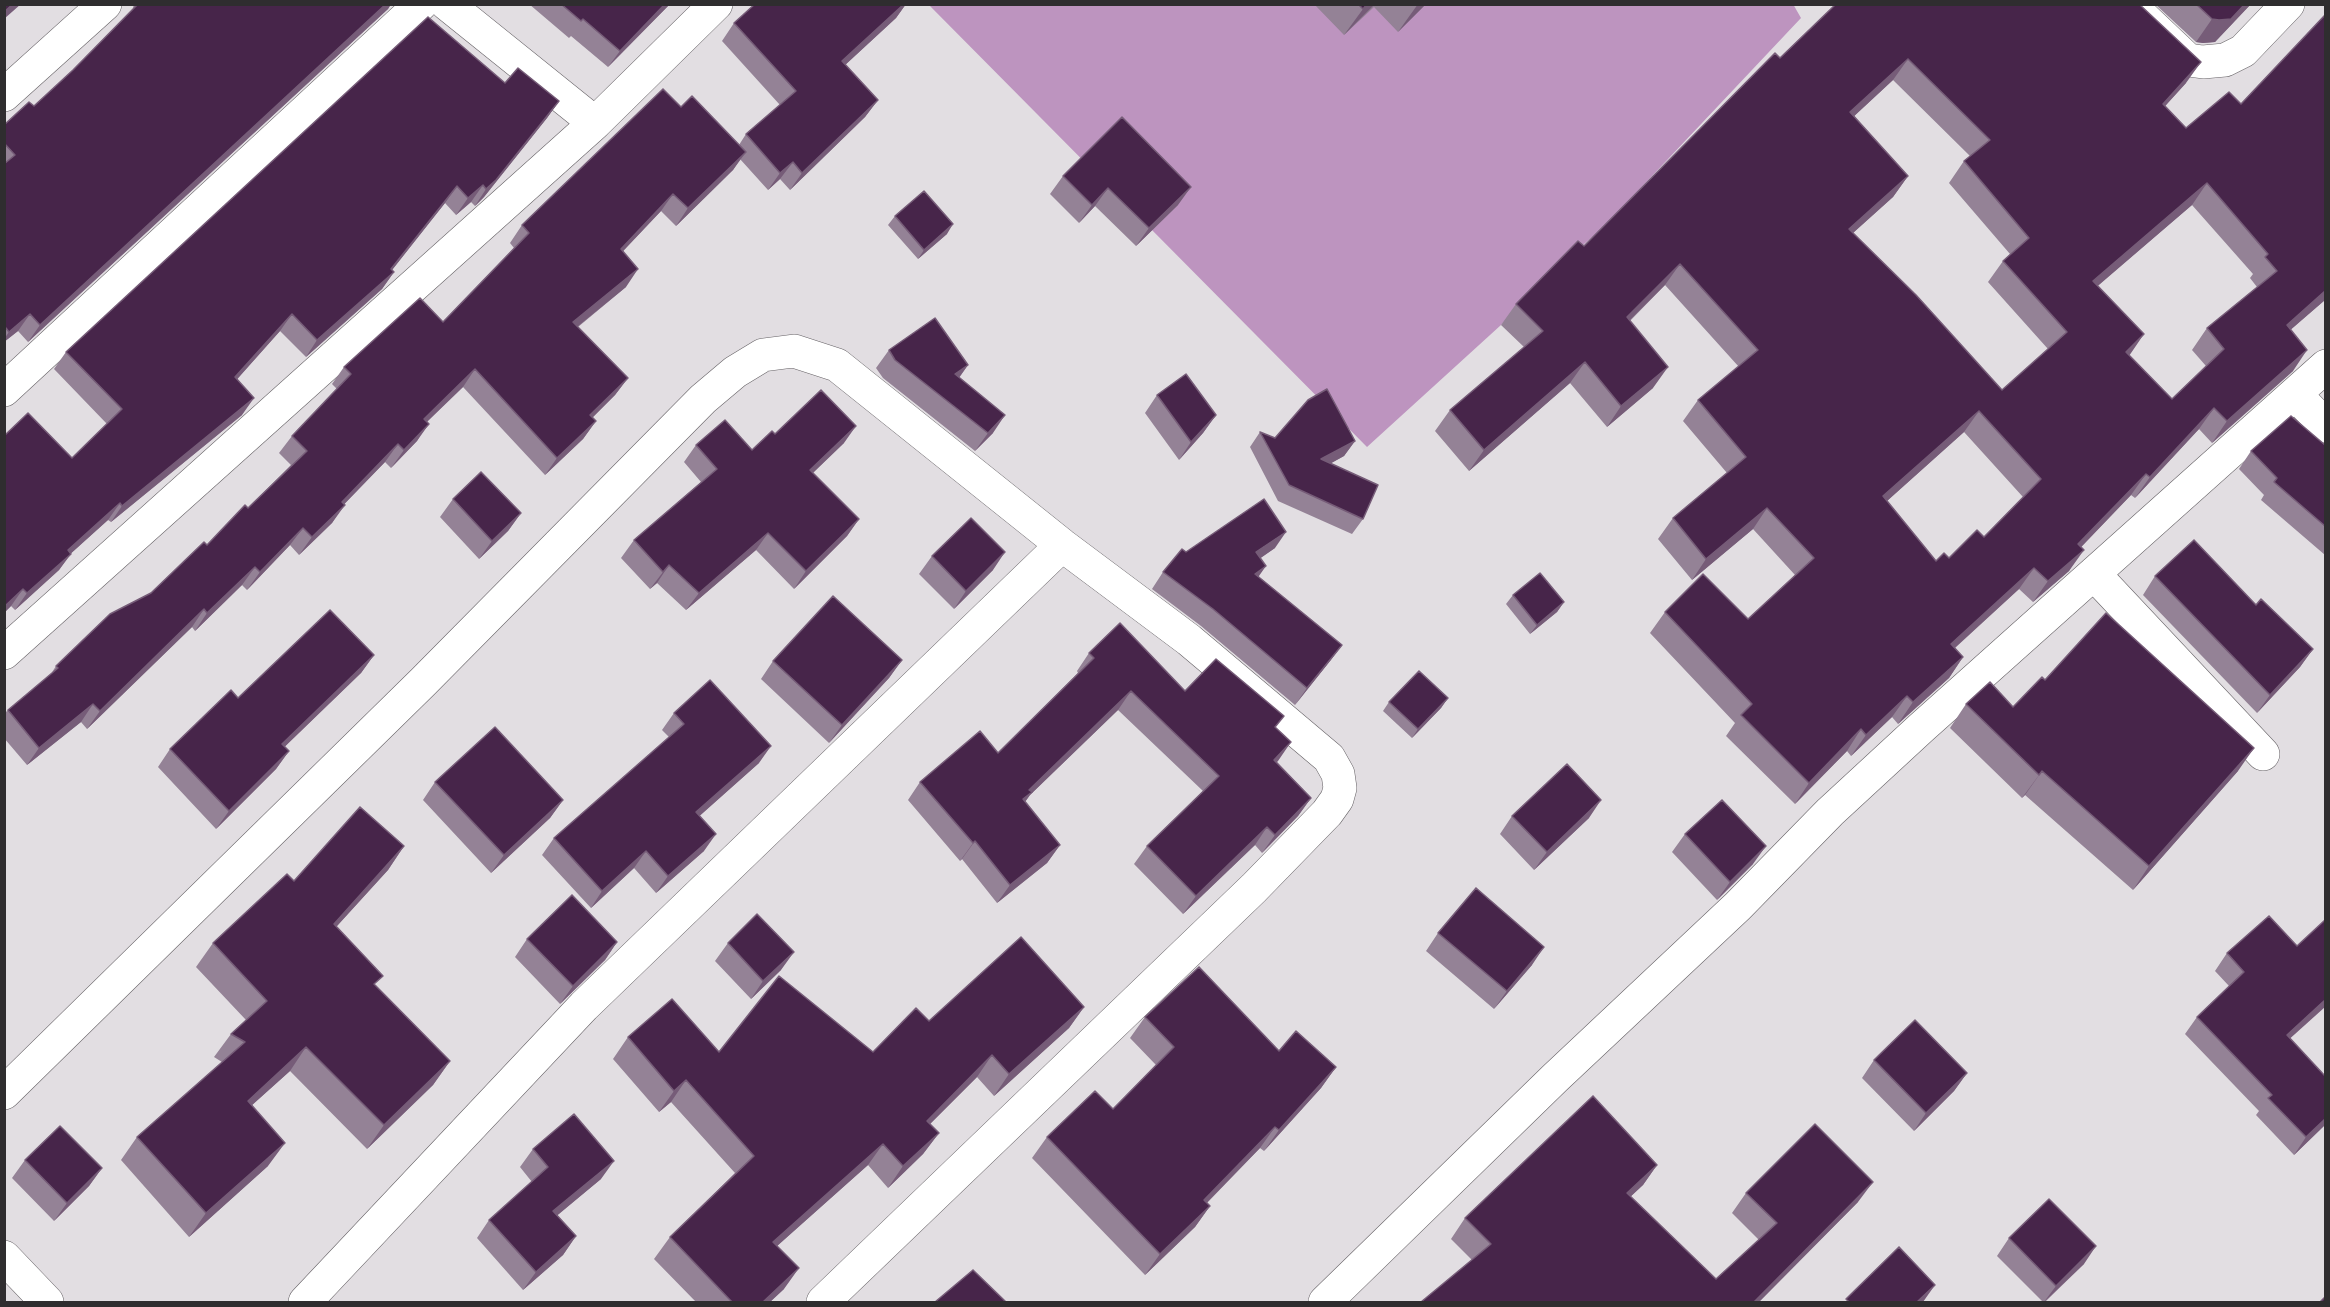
<!DOCTYPE html>
<html>
<head>
<meta charset="utf-8">
<style>
  body { margin:0 }
  #map { position:relative; width:2330px; height:1307px; overflow:hidden; background:#e2dee2; font-family:"Noto Serif",serif }
  canvas { display:block }
  .frame { position:absolute; inset:0; border:6px solid #2f2d2f; pointer-events:none }
</style>
</head>
<body>
<div id="map">
<canvas width="2330" height="1307"></canvas>
<div class="frame"></div>
</div>
<script>
const ctx = document.querySelector('canvas').getContext('2d');
ctx.lineJoin = 'round';
function paint(path, color) { ctx.fillStyle = color; ctx.fill(path, 'evenodd'); }
const toPath = rows => new Path2D(rows.map(r => 'M' + r).join(''));
function strokePath(path, color, width, dash) { ctx.strokeStyle = color; ctx.lineWidth = width; ctx.lineCap = dash ? 'butt' : 'round'; ctx.setLineDash(dash || []); ctx.stroke(path); }
const forest = toPath([
  [1793,4,1801,18,1603,228,1563,262,1501,325,1367,447,929,5]
]);
const minor = toPath([
  [447,4,595,123],
  [2129,4,2188,60,2203,62,2225,60,2243,51,2288,4],
  [4,95,105,4],
  [4,390,421,4],
  [2295,394,2326,426],
  [2094,574,2263,754],
  [4,653,595,123,716,4],
  [4,1093,423,682,703,399,735,372,763,355,794,351,837,365,1062,545,1189,640,1329,758,1338,774,1340,788,1337,799,1327,813,1254,888,823,1302],
  [305,1302,584,1006,1062,545],
  [1325,1302,1555,1078,1738,906,1830,812,1921,728,2326,366]
]);
const tertiary = toPath([
  [4,1257,47,1302]
]);
const wall = toPath([
  [135,4,391,4,388,9,28,342,18,331,4,342,4,125,34,106,73,70,134,9,133,7],
  [529,4,670,4,608,67,571,36,569,38],
  [755,4,906,4,896,18,845,65,878,100,865,117,790,190,780,179,768,190,740,159,733,170,676,226,661,211,623,251,626,287,578,327,628,378,615,395,592,418,596,421,583,439,545,475,463,387,427,422,417,441,391,468,385,462,344,504,332,523,299,555,290,545,247,590,242,585,195,631,192,627,87,729,81,722,27,765,4,738,4,714,8,710,51,674,56,666,151,593,207,545,248,508,291,465,279,453,292,436,337,389,332,384,344,367,443,322,514,248,510,243,522,225,681,107,739,145,746,134,780,105,722,41,734,23],
  [1314,4,1426,4,1398,32,1374,7,1344,35],
  [1836,4,2186,83,2165,106,2186,128,2241,104,2325,15,2325,300,2291,329,2293,371,2212,443,2199,429,2135,498,2131,495,2081,547,2069,571,2033,602,2019,589,1955,648,1963,657,1949,678,1898,724,1892,717,1851,756,1847,751,1795,804,1726,736,1735,723,1650,633,1665,612,1748,619,1795,575,1753,529,1692,580,1658,539,1673,518,1727,473,1683,421,1698,400,1739,367,1665,285,1630,321,1653,388,1607,427,1570,383,1469,471,1435,431,1450,410,1524,347,1501,325,1516,304,1584,246],
  [1893,80,1970,156,1964,161,1949,183,2010,254,2003,261,1988,282,2048,349,2002,390,1853,233,1893,197,1908,176,1854,116],
  [2192,205,2253,274,2250,278,2257,287,2207,328,2192,350,2206,366,2172,399,2129,356,2097,286],
  [1964,432,2023,497,1984,537,1949,558,1936,561,1887,501],
  [2155,4,2251,4,2215,42,2203,43,2196,42],
  [505,83,559,101,547,118,484,197,475,206,471,202,456,215,445,203,392,270,394,272,382,289,306,357,280,331,237,379,242,415,111,522,108,520,71,553,59,570,15,610,11,606,4,613,4,436,72,458,107,424,54,369,66,352],
  [1063,176,1178,205,1136,246,1095,206,1079,223,1050,194],
  [895,216,947,234,918,259,888,225],
  [889,350,968,365,959,378,993,433,975,451,883,378,876,368],
  [1157,395,1216,415,1203,433,1179,460,1145,413],
  [1260,432,1275,438,1355,441,1344,456,1331,463,1363,519,1352,534,1278,501,1250,447],
  [775,434,844,443,813,473,859,519,847,536,794,589,756,550,686,610,657,583,650,589,621,558,634,540,701,482,684,462,696,445,752,450],
  [2325,445,2325,555,2261,500,2264,495,2239,469,2251,451],
  [453,499,521,513,508,531,479,559,440,517],
  [1275,548,1260,558,1259,577,1342,645,1330,661,1295,705,1201,626,1152,589,1163,572,1186,552],
  [932,556,993,570,954,609,919,574],
  [2155,576,2256,605,2313,649,2300,667,2257,713,2143,595],
  [1513,595,1564,602,1557,612,1530,634,1506,604],
  [1089,653,1275,728,1277,762,1311,798,1298,816,1262,853,1255,845,1183,914,1134,864,1147,846,1203,791,1118,710,1030,795,1025,802,1060,845,1047,863,997,903,962,859,960,861,908,800,920,782,998,753,1078,673,1077,671],
  [374,655,361,673,284,747,289,751,276,769,216,829,158,767,170,749,238,698],
  [902,660,889,678,829,743,761,679,773,661],
  [2045,680,2238,771,2133,890,2025,795,2022,798,1950,728,1966,704,2013,707],
  [1448,698,1441,708,1412,738,1383,711,1389,702],
  [674,713,759,763,699,816,704,851,656,893,634,868,591,908,542,855,554,838,669,737,662,730],
  [435,782,563,800,550,818,491,873,423,800],
  [1512,816,1589,818,1534,870,1500,834],
  [1685,834,1753,864,1717,900,1672,852],
  [404,846,388,870,336,927,376,986,450,1061,433,1085,367,1149,290,1071,252,1105,268,1166,189,1237,121,1160,137,1137,222,1062,214,1057,231,1034,246,1020,196,967,213,943,294,881],
  [2269,916,2290,1039,2325,1125,2294,1155,2256,1115,2259,1111,2185,1034,2197,1017,2229,986,2215,971,2227,953],
  [1438,933,1532,965,1494,1009,1426,951],
  [527,939,617,942,605,960,560,1004,515,957],
  [728,943,781,970,751,999,715,961],
  [1084,1007,1069,1028,994,1096,977,1077,930,1124,939,1133,923,1154,888,1188,868,1165,777,1246,784,1289,770,1302,696,1302,654,1259,670,1237,735,1173,671,1102,659,1112,613,1059,628,1037,719,1052,873,1052,929,1021],
  [1145,1017,1336,1067,1321,1088,1264,1151,1260,1148,1207,1203,1210,1206,1195,1227,1145,1275,1032,1158,1047,1137,1113,1109,1156,1065,1130,1038],
  [1874,1060,1967,1073,1954,1091,1914,1131,1862,1078],
  [533,1149,601,1179,557,1215,576,1236,563,1255,523,1290,477,1238,489,1220,532,1182,520,1167],
  [25,1160,102,1168,89,1186,54,1221,12,1178],
  [1657,1165,1643,1185,1630,1197,1716,1279,1759,1240,1732,1213,1746,1193,1858,1202,1759,1302,1472,1260,1451,1239,1465,1218],
  [2009,1238,2084,1264,2045,1302,2043,1302,1997,1256]
]);
const shadedWall = toPath([
  [13,4,21,4,4,19,4,12],
  [386,4,391,4,388,9,28,342,40,325],
  [665,4,670,4,608,67,620,51],
  [904,4,906,4,896,18,830,79,842,61],
  [1367,4,1375,4,1344,35,1363,9],
  [1418,4,1426,4,1398,32],
  [2245,4,2251,4,2215,42,2203,43,2196,42,2212,19],
  [1908,59,1893,80,1836,133,1850,112],
  [2201,62,2186,83,2148,125,2163,104],
  [878,100,865,117,790,190,802,173],
  [559,101,547,118,484,197,475,206,486,189],
  [746,152,733,170,676,226,688,208],
  [793,162,780,179,768,190,780,173],
  [1908,176,1893,197,1834,250,1849,229],
  [2207,183,2192,205,2078,303,2093,281],
  [483,185,471,202,456,215,468,198],
  [457,186,445,203,381,284,394,272,382,289,306,357,317,340,391,269],
  [1191,187,1178,205,1136,246,1149,228],
  [1108,188,1095,206,1079,223,1092,205],
  [673,194,661,211,609,266,621,249],
  [953,224,947,234,918,259,924,250],
  [1680,264,1665,285,1612,338,1627,317],
  [638,269,626,287,561,340,573,322],
  [2325,291,2325,300,2272,346,2287,325],
  [30,314,18,331,4,342,4,339,9,332],
  [292,314,280,331,224,394,235,377],
  [2144,334,2129,356,2126,352],
  [2307,350,2293,371,2212,443,2227,421],
  [1585,362,1570,383,1469,471,1484,450],
  [968,365,955,383,955,374],
  [1668,367,1653,388,1607,427,1621,406],
  [475,369,463,387,412,436,424,419],
  [628,378,615,395,577,433,590,415],
  [254,398,242,415,111,522,122,506],
  [2214,408,2199,429,2135,498,2150,477],
  [1979,411,1964,432,1868,518,1883,496],
  [1005,415,993,433,975,451,988,433],
  [1216,415,1203,433,1179,460,1191,442],
  [596,421,583,439,545,475,557,458],
  [429,424,417,441,391,468,404,450],
  [856,426,844,443,798,487,810,470],
  [1355,441,1344,456,1310,475,1321,459],
  [398,444,385,462,329,520,342,502],
  [2146,474,2131,495,2063,566,2078,544],
  [120,503,108,520,56,567,68,550],
  [345,505,332,523,299,555,312,537],
  [1767,508,1753,529,1692,580,1706,559],
  [521,513,508,531,479,559,492,541],
  [859,519,847,536,794,589,806,571],
  [303,528,290,545,247,590,260,572],
  [1286,532,1275,548,1245,569,1256,552],
  [768,533,756,550,686,610,699,593],
  [2084,550,2069,571,2033,602,2048,581],
  [1005,552,993,570,954,609,966,591],
  [71,554,59,570,15,610,27,593],
  [669,565,657,583,650,589,663,572],
  [1266,566,1254,583,1255,574],
  [255,567,242,585,195,631,207,613],
  [2034,568,2019,589,1936,665,1951,644],
  [23,589,11,606,4,613,4,607],
  [1564,602,1557,612,1530,634,1537,625],
  [204,609,192,627,87,729,100,711],
  [1342,645,1330,661,1295,705,1307,688],
  [2313,649,2300,667,2257,713,2270,695],
  [374,655,361,673,269,762,282,744],
  [1963,657,1949,678,1898,724,1913,702],
  [902,660,889,678,829,743,842,725],
  [1131,691,1118,710,1030,795,1019,810,1011,817,1029,790],
  [1907,696,1892,717,1851,756,1866,735],
  [1448,698,1441,708,1412,738,1418,729],
  [93,704,81,722,27,765,39,748],
  [1861,729,1847,751,1795,804,1809,783],
  [1291,742,1278,761,1262,778,1274,760],
  [771,746,759,763,685,829,696,812],
  [2254,748,2238,771,2133,890,2149,866],
  [289,751,276,769,216,829,229,811],
  [2042,771,2025,795,2022,798,2039,775],
  [1311,798,1298,816,1262,853,1275,835],
  [563,800,550,818,491,873,504,855],
  [1601,800,1589,818,1534,870,1547,852],
  [1267,827,1255,845,1183,914,1196,896],
  [716,834,704,851,656,893,668,876],
  [975,841,962,859,960,861,973,843],
  [1060,845,1047,863,997,903,1010,885],
  [404,846,388,870,317,948,334,924],
  [1766,846,1753,864,1717,900,1730,882],
  [646,851,634,868,591,908,602,891],
  [617,942,605,960,560,1004,573,986],
  [1544,947,1532,965,1494,1009,1507,991],
  [794,952,781,970,751,999,763,981],
  [2325,1000,2325,1007,2275,1052,2287,1035],
  [1084,1007,1069,1028,994,1096,1009,1074],
  [306,1047,290,1071,231,1124,248,1101],
  [992,1055,977,1077,912,1142,927,1121],
  [450,1061,433,1085,367,1149,384,1125],
  [1336,1067,1321,1088,1264,1151,1279,1130],
  [1967,1073,1954,1091,1914,1131,1926,1113],
  [686,1080,671,1102,659,1112,674,1091],
  [2325,1119,2325,1125,2294,1155,2306,1137],
  [1275,1127,1260,1148,1189,1221,1204,1200],
  [939,1133,923,1154,888,1188,903,1166],
  [285,1143,268,1166,189,1237,206,1213],
  [883,1144,868,1165,758,1263,773,1242],
  [614,1161,601,1179,541,1229,553,1211],
  [1657,1165,1643,1185,1612,1214,1627,1193],
  [102,1168,89,1186,54,1221,67,1203],
  [1873,1182,1858,1202,1759,1302,1754,1302],
  [1210,1206,1195,1227,1145,1275,1160,1254],
  [576,1236,563,1255,523,1290,536,1272],
  [2096,1246,2084,1264,2044,1302,2056,1286],
  [799,1268,784,1289,770,1302,763,1302],
  [1935,1285,1923,1302,1917,1302]
]);
const building = toPath([
  [4,4,13,4,4,12,4,4],
  [138,4,386,4,40,325,30,314,9,332,6,328,4,329,4,164,15,155,4,143,4,125,29,102,34,106,73,70,138,4],
  [561,4,665,4,620,51,583,19,581,21,561,4],
  [755,4,904,4,842,61,878,100,802,173,793,162,780,173,746,134,796,91,734,23,755,4],
  [1358,4,1367,4,1363,9,1358,4],
  [1836,4,2139,4,2201,62,2163,104,2186,128,2229,92,2241,104,2325,15,2325,291,2287,325,2307,350,2227,421,2214,408,2150,477,2146,474,2078,544,2084,550,2048,581,2034,568,1951,644,1963,657,1913,702,1907,696,1866,735,1861,729,1809,783,1741,715,1752,704,1665,612,1703,574,1748,619,1814,558,1767,508,1706,559,1673,518,1746,457,1698,400,1758,350,1680,264,1627,317,1668,367,1621,406,1585,362,1484,450,1450,410,1543,331,1516,304,1578,241,1584,246,1775,53,1780,58,1836,4],
  [1908,59,1990,140,1964,161,2029,238,2003,261,2067,332,2002,390,1916,295,1849,229,1908,176,1850,112,1908,59],
  [2207,183,2268,254,2265,257,2277,271,2207,328,2224,349,2172,399,2126,352,2144,334,2093,281,2207,183],
  [1979,411,2041,479,1984,537,1977,530,1949,558,1944,553,1936,561,1883,496,1979,411],
  [2196,4,2245,4,2231,19,2219,20,2212,19,2196,4],
  [428,17,505,83,518,68,559,101,496,180,486,189,483,185,468,198,457,186,391,269,394,272,317,340,292,314,235,377,254,398,122,506,120,503,68,550,71,554,27,593,23,589,4,607,4,436,28,413,72,458,122,409,66,352,428,17],
  [663,89,681,107,692,96,746,152,688,208,673,194,621,249,638,269,573,322,628,378,590,415,596,421,557,458,475,369,424,419,429,424,404,450,398,444,342,502,345,505,312,537,303,528,260,572,255,567,207,613,204,609,100,711,93,704,39,748,8,710,58,668,56,666,110,614,151,593,204,542,207,545,245,505,248,508,307,451,292,436,351,374,344,367,420,298,443,322,529,233,522,225,663,89],
  [1122,117,1191,187,1149,228,1108,188,1092,205,1063,176,1122,117],
  [924,191,953,224,924,250,895,216,924,191],
  [935,318,968,365,955,374,1005,415,988,433,895,360,889,350,935,318],
  [1186,374,1216,415,1191,442,1157,395,1186,374],
  [1327,389,1355,441,1321,459,1378,485,1363,519,1289,485,1260,432,1275,438,1308,400,1327,389],
  [821,390,856,426,810,470,859,519,806,571,768,533,699,593,669,565,663,572,634,540,717,469,696,445,725,420,752,450,772,431,775,434,821,390],
  [2291,416,2325,445,2325,526,2274,482,2277,478,2251,451,2291,416],
  [481,472,521,513,492,541,453,499,481,472],
  [1264,499,1286,532,1256,552,1266,566,1255,574,1342,645,1307,688,1213,609,1163,572,1182,549,1186,552,1264,499],
  [971,518,1005,552,966,591,932,556,971,518],
  [2194,540,2256,605,2261,599,2313,649,2270,695,2155,576,2194,540],
  [1540,573,1564,602,1537,625,1513,595,1540,573],
  [833,596,902,660,842,725,773,661,833,596],
  [330,610,374,655,282,744,289,751,229,811,170,749,231,690,238,698,330,610],
  [2106,613,2254,748,2149,866,2042,771,2039,775,1966,704,1990,682,2013,707,2042,677,2045,680,2106,613],
  [1120,623,1185,691,1216,659,1284,716,1275,727,1291,742,1274,760,1311,798,1275,835,1267,827,1196,896,1147,846,1219,776,1131,691,1029,790,1032,792,1023,799,1060,845,1010,885,975,841,973,843,920,782,980,731,998,753,1094,658,1089,653,1120,623],
  [1419,671,1448,698,1418,729,1389,702,1419,671],
  [710,680,771,746,696,812,716,834,668,876,646,851,602,891,554,838,684,724,674,713,710,680],
  [495,727,563,800,504,855,435,782,495,727],
  [1567,764,1601,800,1547,852,1512,816,1567,764],
  [1722,800,1766,846,1730,882,1685,834,1722,800],
  [360,807,404,846,334,924,383,976,374,984,450,1061,384,1125,306,1047,248,1101,285,1143,206,1213,137,1137,245,1042,231,1034,267,1001,213,943,287,874,294,881,360,807],
  [1476,888,1544,947,1507,991,1438,933,1476,888],
  [572,895,617,942,573,986,527,939,572,895],
  [757,914,794,952,763,981,728,943,757,914],
  [2269,916,2297,946,2325,920,2325,1000,2287,1035,2325,1076,2325,1119,2306,1137,2268,1098,2272,1095,2197,1017,2244,972,2227,953,2269,916],
  [1021,937,1084,1007,1009,1074,992,1055,927,1121,939,1133,903,1166,883,1144,773,1242,799,1268,763,1302,732,1302,670,1237,754,1156,686,1080,674,1091,628,1037,672,999,719,1052,779,976,873,1052,916,1008,929,1021,1021,937],
  [1199,967,1279,1051,1296,1031,1336,1067,1279,1130,1275,1127,1204,1200,1210,1206,1160,1254,1047,1137,1095,1091,1113,1109,1174,1047,1145,1017,1199,967],
  [1915,1020,1967,1073,1926,1113,1874,1060,1915,1020],
  [1593,1096,1657,1165,1627,1193,1716,1279,1777,1223,1746,1193,1815,1124,1873,1182,1754,1302,1421,1302,1491,1244,1465,1218,1593,1096],
  [574,1114,614,1161,553,1211,576,1236,536,1272,489,1220,548,1167,533,1149,574,1114],
  [60,1126,102,1168,67,1203,25,1160,60,1126],
  [2049,1199,2096,1246,2056,1286,2009,1238,2049,1199],
  [1899,1247,1935,1285,1917,1302,1849,1302,1846,1299,1899,1247],
  [973,1270,1006,1302,935,1302,973,1270],
  [2325,1297,2325,1302,2320,1302,2325,1297]
]);
paint(forest, '#bd94bf');
strokePath(minor, '#666266', 34);
strokePath(tertiary, '#666266', 34);
strokePath(minor, '#fff', 33);
strokePath(tertiary, '#fff', 33);
paint(wall, '#948296');
paint(shadedWall, '#765c78');
paint(building, '#47254a');
strokePath(building, '#765c78', 1.5);
</script>
</body>
</html>
